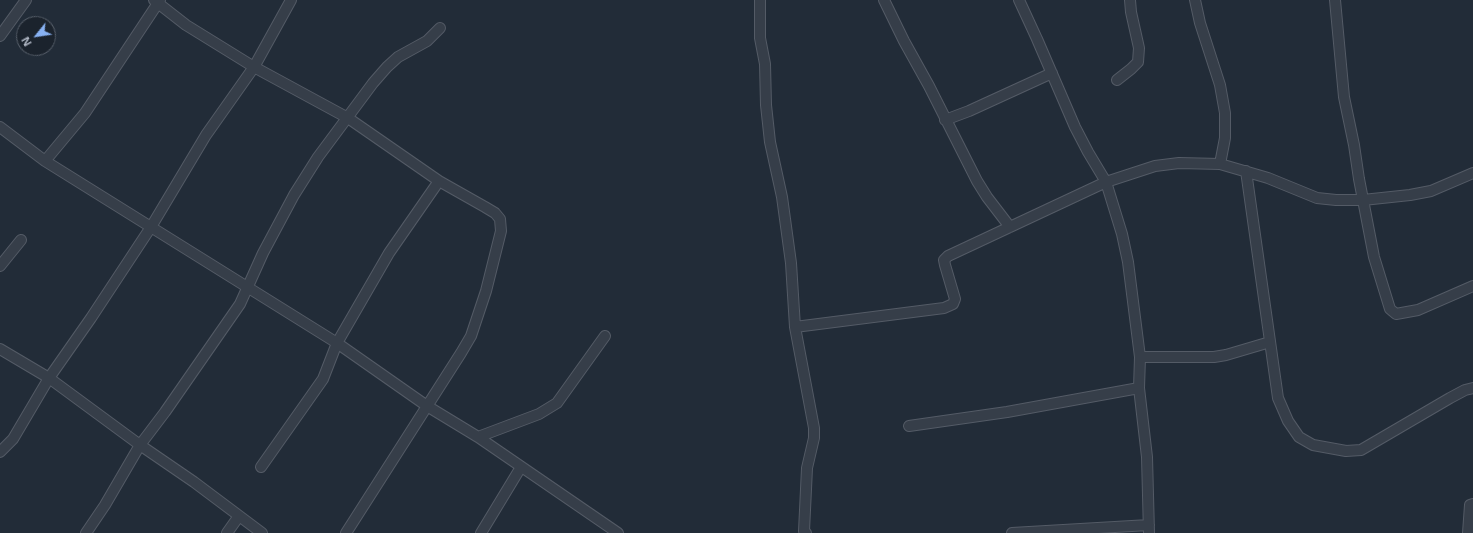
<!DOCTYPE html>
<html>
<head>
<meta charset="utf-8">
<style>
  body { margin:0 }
  #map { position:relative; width:1473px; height:533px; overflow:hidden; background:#222c38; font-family:"Open Sans",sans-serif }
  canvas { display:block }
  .north { position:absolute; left:16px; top:16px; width:40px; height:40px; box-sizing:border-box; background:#1b232d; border:1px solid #575f6a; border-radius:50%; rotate:240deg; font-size:11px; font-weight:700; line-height:16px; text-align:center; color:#b1b8c5 }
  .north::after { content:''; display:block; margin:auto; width:14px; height:18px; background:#88b2f3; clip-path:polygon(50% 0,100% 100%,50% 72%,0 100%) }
</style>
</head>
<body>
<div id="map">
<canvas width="1473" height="533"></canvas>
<div class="north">N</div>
</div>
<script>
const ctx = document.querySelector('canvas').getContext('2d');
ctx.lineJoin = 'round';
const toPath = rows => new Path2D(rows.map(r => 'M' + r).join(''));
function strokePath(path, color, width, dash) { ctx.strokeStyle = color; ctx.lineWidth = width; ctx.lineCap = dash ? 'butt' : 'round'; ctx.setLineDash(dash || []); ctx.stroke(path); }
const street = toPath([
  [154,0,186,25,254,67,348,118,439,181,485,207,495,213,500,219,501,231,486,291,471,336,461,353,346,533],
  [760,0,760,38,765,64,766,105,770,142,782,197,791,263,795,327,814,428,814,438,807,468,804,531,806,533],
  [884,0,904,41,929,86,977,181,987,197,1010,227],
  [1019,0,1037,39,1075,127,1088,152,1106,182,1122,234,1128,262,1140,357,1139,388,1147,457,1149,533],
  [1195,0,1200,23,1220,85,1225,113,1225,138,1220,164],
  [1335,0,1344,97,1354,145,1359,179,1374,257,1390,309,1396,314,1418,310,1473,286],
  [0,36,26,0],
  [1117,80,1131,69,1138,62,1139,48,1131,12,1130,0],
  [945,120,969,111,1052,73],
  [0,127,45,161,337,343,427,406,478,437,618,533],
  [45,161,85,113,160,0],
  [1246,171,1278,398,1288,421,1299,437,1313,445,1346,451,1361,450,1450,398,1465,390,1473,388],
  [0,266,21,240],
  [795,327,944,308,953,304,955,299,945,265,944,260,948,256,1106,182,1155,166,1179,163,1220,164,1268,178,1317,198,1336,200,1363,200,1410,195,1431,191,1473,173],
  [0,349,49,378,140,445,194,482,262,533],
  [1140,357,1214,357,1226,355,1270,342],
  [909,426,1007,412,1139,388],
  [478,437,539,414,557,403,605,336],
  [0,452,13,439,49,378,91,318,151,227,206,135,254,67,291,0],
  [261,467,323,379,337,343,389,253,439,181],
  [86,533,105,505,140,445,165,412,240,304,263,253,294,195,318,157,373,83,387,67,398,57,427,41,440,28],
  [227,533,239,516],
  [481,533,521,467],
  [1012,533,1149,525],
  [1468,533,1470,505,1473,504]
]);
strokePath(street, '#545b66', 12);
strokePath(street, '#363e49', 10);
</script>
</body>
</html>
